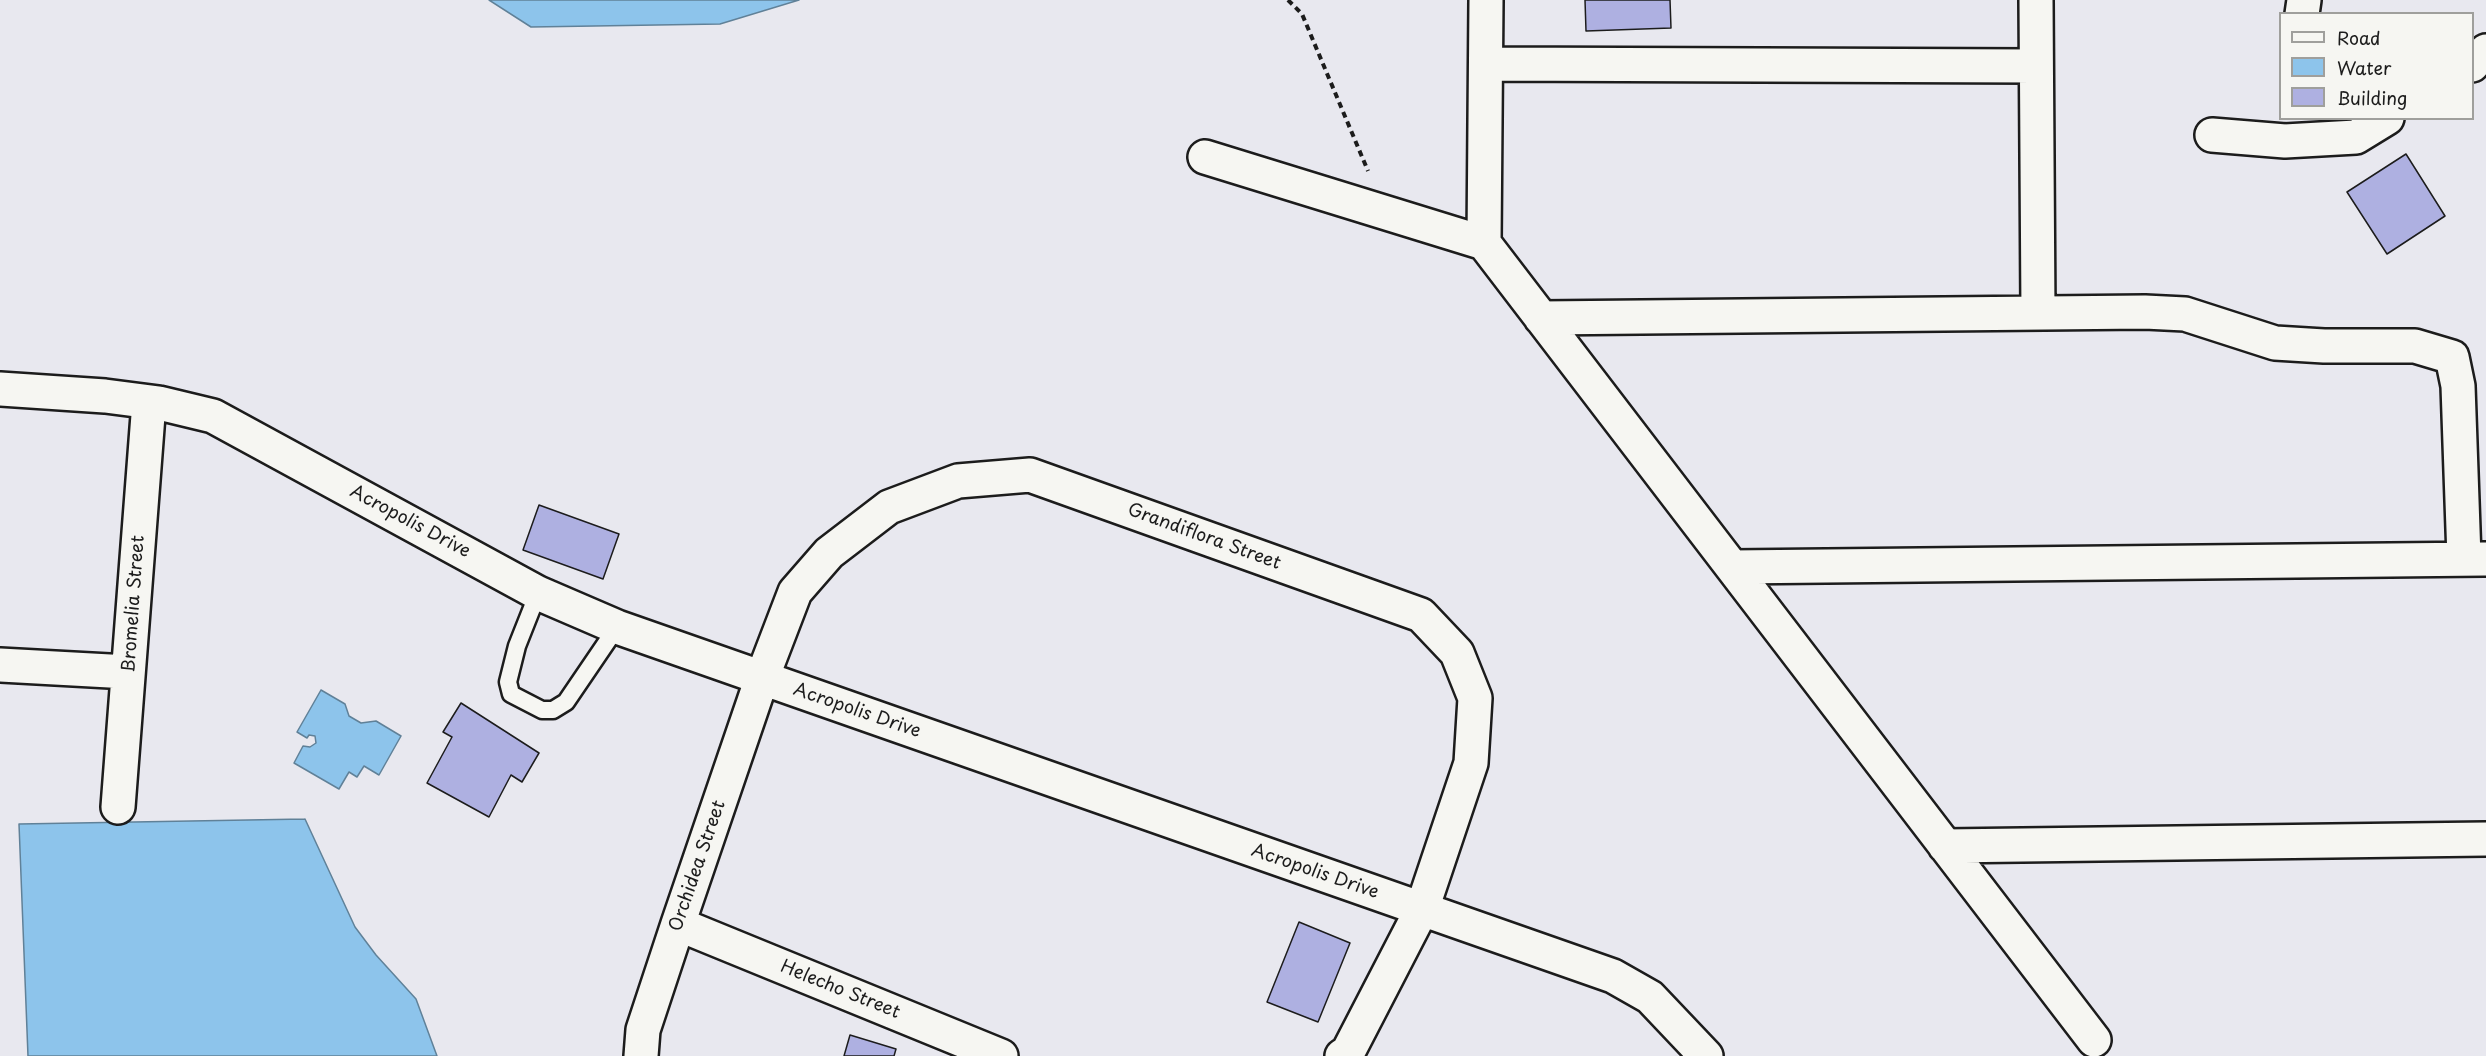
<!DOCTYPE html>
<html>
<head>
<meta charset="utf-8">
<style>
  body { margin:0 }
  #map { position:relative; width:2486px; height:1056px; overflow:hidden; background:#e8e8ef; font-family:"Playpen Sans",sans-serif }
  canvas { display:block }
  .legend { position:absolute; left:2279px; top:12px; width:195px; height:108px; box-sizing:border-box; background:#f6f6f2; border:2px solid #9f9f9c; margin:0; padding:8px 10px; list-style:none; font-size:18px; color:#1c1c1c }
  .legend li { display:flex; align-items:center; gap:12px; height:30px }
  .legend b { width:30px; border:2px solid #9f9f9c }
</style>
</head>
<body>
<div id="map">
<canvas width="2486" height="1056"></canvas>
<ul class="legend">
<li><b style="height:8px;background:#f6f6f2"></b>Road</li>
<li><b style="height:16px;background:#8dc4eb"></b>Water</li>
<li><b style="height:16px;background:#aeb0e1"></b>Building</li>
</ul>
</div>
<script>
const ctx = document.querySelector('canvas').getContext('2d');
ctx.lineJoin = 'round';
function paint(path, color) { ctx.fillStyle = color; ctx.fill(path, 'evenodd'); }
const toPath = rows => new Path2D(rows.map(r => 'M' + r).join(''));
function strokePath(path, color, width, dash) { ctx.strokeStyle = color; ctx.lineWidth = width; ctx.lineCap = dash ? 'butt' : 'round'; ctx.setLineDash(dash || []); ctx.stroke(path); }
function write(font, color, halo, rows, align = 'center') {
  ctx.font = font + ' "Playpen Sans",sans-serif'; ctx.lineWidth = 4.5; ctx.setLineDash([]); ctx.textBaseline = 'middle'; ctx.strokeStyle = halo; ctx.fillStyle = color; for (const [text, x, y, turn = 0] of rows) {
    ctx.save(); ctx.translate(x, y); ctx.rotate((+turn || 0) * Math.PI / 180); ctx.textAlign = isNaN(turn) ? turn : align; if (halo) ctx.strokeText(text, 0, 0); ctx.fillText(text, 0, 0); ctx.restore();
  }
}
const water = toPath([
  [489,0,799,0,720,24,531,27,489,0],
  [321,690,345,704,349,716,361,723,376,721,401,736,379,775,364,766,357,777,349,772,339,789,294,763,303,746,310,747,316,743,315,736,309,735,307,738,297,732,321,690],
  [305,819,355,927,376,955,416,999,437,1056,28,1056,19,824,305,819]
]);
const building = toPath([
  [1585,0,1670,0,1671,28,1586,31,1585,0],
  [2406,154,2445,216,2387,254,2347,192,2406,154],
  [539,505,619,534,603,579,523,550,539,505],
  [461,703,539,753,522,782,511,775,489,817,427,783,452,737,443,732,461,703],
  [1299,922,1350,943,1318,1022,1267,1002,1299,922],
  [850,1035,896,1049,894,1056,844,1056,850,1035]
]);
const path = toPath([
  [1288,0,1302,14,1368,171]
]);
const lane = toPath([
  [538,593,517,646,508,682,511,694,542,710,553,710,566,702,617,627]
]);
const street = toPath([
  [2036,0,2038,313],
  [2302,14,2304,0],
  [1486,64,2036,66],
  [2472,65,2486,51],
  [2212,135,2285,141,2356,137,2387,118],
  [1205,157,1484,243,2094,1040],
  [1484,243,1486,0],
  [1541,318,2145,312,2185,314,2275,343,2324,346,2415,346,2452,357,2458,386,2464,558],
  [0,389,105,396,159,403,213,416,538,593,617,627,1613,976,1650,997,1706,1056],
  [1732,567,2484,559],
  [0,665,128,672],
  [118,807,149,402],
  [1945,846,2486,839],
  [678,924,1001,1056],
  [641,1056,643,1030,678,924,762,678,795,592,829,553,889,507,958,481,1030,475,1421,615,1457,653,1475,698,1471,763,1422,909,1348,1052,1342,1056]
]);
const streetNames = [
  ["Acropolis Drive",410,522,28],
  ["Grandiflora Street",1204,537,20],
  ["Bromelia Street",134,604,-86],
  ["Acropolis Drive",857,711,19],
  ["Orchidea Street",698,866,-71],
  ["Acropolis Drive",1315,872,19],
  ["Helecho Street",840,990,22]
];
paint(water, '#8dc4eb');
strokePath(water, '#608198', 1.5);
paint(building, '#aeb0e1');
strokePath(building, '#1c1c1c', 1.5);
strokePath(lane, '#1c1c1c', 21);
strokePath(street, '#1c1c1c', 38);
strokePath(path, '#1c1c1c', 4, [6, 4.5]);
strokePath(lane, '#f6f6f2', 16);
strokePath(street, '#f6f6f2', 33);
write('18px', '#1c1c1c', '#f6f6f2', streetNames);
</script>
</body>
</html>
